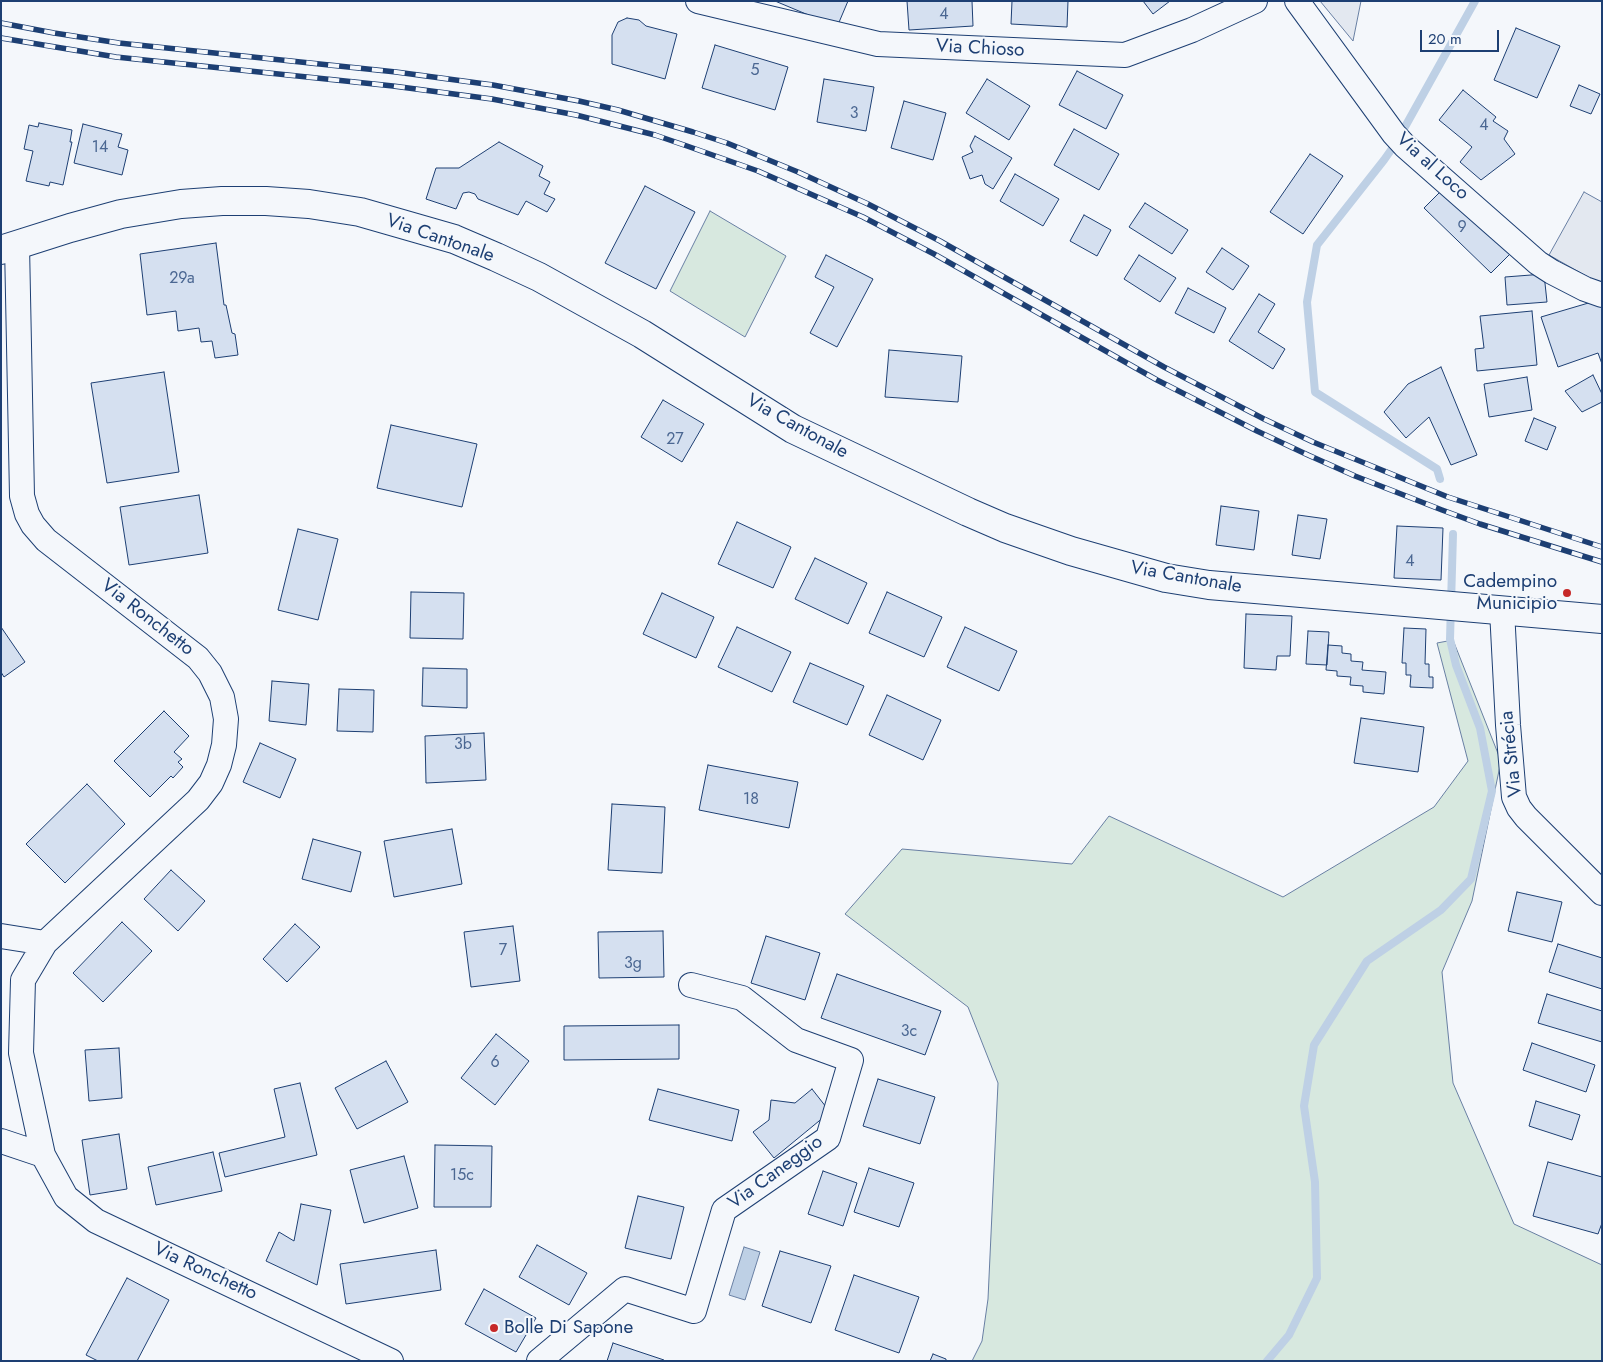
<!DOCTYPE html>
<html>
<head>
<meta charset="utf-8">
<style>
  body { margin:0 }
  #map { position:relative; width:1603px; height:1362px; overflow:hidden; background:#f4f7fb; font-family:Jost,sans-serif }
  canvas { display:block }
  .frame { position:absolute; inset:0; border:2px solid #1d3f73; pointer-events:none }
  .scale { position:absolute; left:1420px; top:30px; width:79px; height:22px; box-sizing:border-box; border:2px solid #1d3f73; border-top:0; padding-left:6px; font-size:15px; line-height:18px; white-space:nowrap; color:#1d3f73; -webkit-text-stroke:4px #f4f7fb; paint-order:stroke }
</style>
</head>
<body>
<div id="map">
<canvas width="1603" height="1362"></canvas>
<div class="frame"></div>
<div class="scale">20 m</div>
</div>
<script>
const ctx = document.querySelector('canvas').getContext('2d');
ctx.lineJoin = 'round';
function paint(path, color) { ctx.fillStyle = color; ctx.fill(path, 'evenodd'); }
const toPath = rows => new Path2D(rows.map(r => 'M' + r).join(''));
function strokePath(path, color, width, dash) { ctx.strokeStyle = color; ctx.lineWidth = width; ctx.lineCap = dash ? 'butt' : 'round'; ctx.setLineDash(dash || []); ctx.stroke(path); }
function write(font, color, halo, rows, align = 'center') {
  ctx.font = font + ' Jost,sans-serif'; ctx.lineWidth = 4; ctx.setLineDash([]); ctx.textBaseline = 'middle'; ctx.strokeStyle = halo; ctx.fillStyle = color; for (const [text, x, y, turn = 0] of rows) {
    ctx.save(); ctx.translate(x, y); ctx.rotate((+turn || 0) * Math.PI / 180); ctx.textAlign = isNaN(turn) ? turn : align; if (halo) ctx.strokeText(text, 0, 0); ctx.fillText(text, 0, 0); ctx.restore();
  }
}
const green = toPath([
  [710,211,786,256,745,337,670,291,710,211],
  [1453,640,1501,761,1472,901,1442,972,1453,1083,1514,1224,1602,1265,1602,1361,972,1361,982,1341,988,1299,998,1083,968,1007,845,914,902,849,1072,864,1109,816,1283,897,1434,807,1468,761,1437,643,1453,640]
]);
const parking = toPath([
  [1320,1,1361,1,1353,41,1320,1],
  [1584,192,1602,202,1602,285,1549,255,1584,192]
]);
const water = toPath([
  [744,1247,760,1252,745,1300,729,1295,744,1247]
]);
const stream = toPath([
  [1440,479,1437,469,1315,392,1307,302,1317,245,1384,160,1396,143,1475,1],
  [1267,1361,1289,1335,1317,1278,1315,1182,1304,1106,1314,1045,1367,961,1441,910,1471,879,1492,791,1480,728,1456,665,1450,639,1453,534]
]);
const building = toPath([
  [775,1,848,1,837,27,775,1],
  [907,1,972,1,973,26,909,30,907,1],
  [1012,1,1068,1,1067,27,1011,24,1012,1],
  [1143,1,1170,1,1153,14,1143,1],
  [627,18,639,20,646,26,677,34,665,79,612,64,612,35,618,22,627,18],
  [1516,28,1560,46,1537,98,1494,80,1516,28],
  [715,45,788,67,775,110,702,88,715,45],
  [1077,71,1123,95,1106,129,1059,105,1077,71],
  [824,79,874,87,866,131,817,122,824,79],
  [987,79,1030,106,1009,140,966,113,987,79],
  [1579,85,1600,94,1591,114,1570,106,1579,85],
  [1463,90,1496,117,1493,121,1508,131,1504,139,1515,154,1481,180,1460,162,1472,147,1439,120,1463,90],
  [904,101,946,113,933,160,891,148,904,101],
  [39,123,72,130,70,142,72,142,63,185,50,182,49,186,26,181,33,151,24,149,29,125,38,127,39,123],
  [83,124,122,134,118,147,128,150,122,175,74,163,83,124],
  [1074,129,1119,154,1099,190,1054,165,1074,129],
  [975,136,1012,158,993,189,985,184,982,175,970,179,962,157,973,152,970,146,975,136],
  [499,142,543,166,539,176,550,182,544,194,555,199,547,212,526,201,518,215,478,199,475,194,469,192,463,193,456,209,426,199,436,168,459,168,499,142],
  [1310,154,1343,176,1303,234,1270,212,1310,154],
  [1015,174,1059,199,1043,226,1000,201,1015,174],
  [645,186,695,212,656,289,605,263,645,186],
  [1444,188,1511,253,1491,273,1424,208,1444,188],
  [1145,203,1188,230,1172,254,1129,227,1145,203],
  [1084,215,1111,230,1097,256,1070,241,1084,215],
  [216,243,224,305,226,305,232,333,235,334,238,355,215,358,212,341,201,342,199,328,178,331,176,311,147,315,140,254,216,243],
  [1222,248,1249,266,1233,290,1206,272,1222,248],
  [826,255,873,279,837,347,810,333,834,287,815,277,826,255],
  [1139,255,1176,278,1160,302,1124,279,1139,255],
  [1544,274,1547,302,1507,305,1505,277,1544,274],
  [1188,288,1226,308,1214,333,1175,313,1188,288],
  [1259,294,1275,304,1258,332,1285,349,1273,369,1229,341,1259,294],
  [1602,299,1602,364,1598,353,1558,367,1541,317,1602,299],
  [1532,311,1537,365,1477,371,1475,349,1484,348,1480,316,1532,311],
  [889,350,962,356,958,402,885,397,889,350],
  [1441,367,1477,455,1451,465,1429,417,1406,438,1384,412,1408,384,1441,367],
  [164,372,179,472,107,483,91,383,164,372],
  [1593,375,1602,394,1602,402,1582,412,1565,391,1593,375],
  [1527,377,1532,410,1489,417,1484,384,1527,377],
  [663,400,704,424,682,462,641,437,663,400],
  [1534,418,1556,427,1547,450,1525,441,1534,418],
  [391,425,477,444,462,507,377,488,391,425],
  [199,495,208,553,129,565,120,507,199,495],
  [1221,506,1259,511,1254,550,1216,545,1221,506],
  [1298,515,1327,519,1320,559,1292,555,1298,515],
  [737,522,791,547,773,588,718,564,737,522],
  [1397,526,1443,528,1441,580,1394,578,1397,526],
  [298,529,338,539,318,620,278,610,298,529],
  [815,558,867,583,848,624,795,599,815,558],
  [411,592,464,593,463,639,410,638,411,592],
  [887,592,942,617,924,657,869,633,887,592],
  [662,593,714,617,696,658,643,634,662,593],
  [1246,614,1292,616,1290,656,1277,656,1276,670,1244,668,1246,614],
  [1,627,25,662,4,677,1,672,1,627],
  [737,627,791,652,772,692,718,667,737,627],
  [965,627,1017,651,999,691,947,667,965,627],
  [1404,628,1426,629,1425,664,1429,664,1429,677,1433,677,1433,688,1410,687,1411,675,1406,675,1406,663,1402,663,1404,628],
  [1308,631,1329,632,1327,665,1306,664,1308,631],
  [1328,645,1342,646,1342,653,1351,654,1351,661,1363,662,1362,670,1386,672,1384,694,1363,692,1363,686,1350,685,1351,677,1337,676,1337,671,1326,670,1328,645],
  [810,663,864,686,847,725,793,702,810,663],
  [423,668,467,669,467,708,422,706,423,668],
  [272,681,309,684,306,725,269,721,272,681],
  [339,689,374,690,373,732,337,731,339,689],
  [887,695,941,720,923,760,869,735,887,695],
  [164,711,189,736,174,752,182,759,178,762,183,767,173,778,171,776,150,797,114,761,164,711],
  [1361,718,1424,727,1418,772,1354,763,1361,718],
  [484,733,486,780,426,783,425,736,484,733],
  [260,743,296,759,280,798,243,782,260,743],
  [708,765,798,782,789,828,699,810,708,765],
  [87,784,125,824,65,883,26,844,87,784],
  [612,804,665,807,662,873,608,870,612,804],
  [452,829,462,884,394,897,384,841,452,829],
  [313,839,361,852,351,892,302,879,313,839],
  [171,870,205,901,178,931,144,899,171,870],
  [1517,892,1562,902,1552,942,1508,931,1517,892],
  [122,922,152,951,103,1002,73,973,122,922],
  [295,924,320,947,287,982,263,959,295,924],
  [513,926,520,981,471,987,464,932,513,926],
  [663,931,664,977,599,978,598,932,663,931],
  [766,936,820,953,805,1000,751,983,766,936],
  [1558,944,1602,958,1602,989,1549,972,1558,944],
  [837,974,941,1011,925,1055,821,1018,837,974],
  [1547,994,1602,1011,1602,1042,1538,1023,1547,994],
  [679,1025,679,1059,564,1060,564,1026,679,1025],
  [496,1034,529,1061,495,1105,461,1078,496,1034],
  [1532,1043,1595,1065,1586,1092,1523,1070,1532,1043],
  [119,1048,122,1098,89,1101,85,1050,119,1048],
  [386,1061,408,1102,357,1129,335,1088,386,1061],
  [878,1079,935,1097,920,1144,863,1126,878,1079],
  [300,1083,317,1155,225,1177,219,1153,285,1137,274,1089,300,1083],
  [658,1089,739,1110,732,1141,649,1120,658,1089],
  [812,1089,830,1112,774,1158,753,1132,769,1120,771,1100,795,1103,812,1089],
  [1536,1101,1580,1115,1572,1140,1529,1126,1536,1101],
  [119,1134,127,1189,90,1195,82,1140,119,1134],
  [435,1145,492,1146,491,1207,434,1207,435,1145],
  [213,1152,222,1191,156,1205,148,1167,213,1152],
  [404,1156,418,1208,364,1223,350,1170,404,1156],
  [1548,1162,1602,1177,1602,1223,1598,1234,1533,1216,1548,1162],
  [869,1168,914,1183,899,1227,854,1212,869,1168],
  [823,1171,857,1183,843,1226,808,1214,823,1171],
  [638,1196,684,1207,671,1259,625,1248,638,1196],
  [301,1204,331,1210,317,1285,266,1261,279,1232,294,1241,301,1204],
  [537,1245,587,1273,569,1305,519,1277,537,1245],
  [436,1250,441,1290,346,1304,340,1264,436,1250],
  [780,1251,831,1266,811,1323,762,1306,780,1251],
  [854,1275,919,1297,899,1353,835,1330,854,1275],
  [127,1278,169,1300,137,1361,98,1361,86,1355,127,1278],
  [484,1289,536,1318,516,1352,465,1324,484,1289],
  [613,1343,664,1360,663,1361,607,1361,613,1343],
  [933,1354,946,1359,946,1361,930,1361,933,1354]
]);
const street = toPath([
  [698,1,878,44,1125,55,1192,30,1255,1],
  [1297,1,1394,134,1405,146,1538,263,1552,272,1585,289,1602,295],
  [17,245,22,496,27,514,33,525,46,540,198,658,210,673,222,697,226,719,224,745,219,765,211,783,198,800,45,943,23,980,21,1053,43,1155,66,1197,96,1221,391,1361],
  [1502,610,1508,725,1514,797,1519,808,1526,817,1602,893],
  [1,936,45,943],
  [1,1141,43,1155],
  [539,1361,625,1289,694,1311,724,1210,828,1138,851,1060,796,1040,742,998,691,985]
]);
const primary = toPath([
  [1,250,70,228,121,214,181,204,222,201,266,201,309,204,360,212,454,239,496,257,539,277,642,334,793,429,968,512,1005,528,1071,551,1166,578,1209,585,1602,619]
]);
const rail = toPath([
  [1,23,54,33,119,43,396,72,493,85,579,101,618,110,693,132,727,143,798,172,868,204,940,241,1164,367,1264,419,1313,442,1448,497,1602,547],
  [1,38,116,57,393,86,492,99,576,115,655,135,687,146,758,171,863,217,934,254,1157,380,1257,431,1308,455,1355,476,1442,510,1480,524,1602,562]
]);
const markers = [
  [1567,593,5,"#c62828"],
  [494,1328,5,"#c62828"]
];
const numberNames = [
  ["4",944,15],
  ["5",755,71],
  ["3",854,114],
  ["4",1484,126],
  ["14",100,148],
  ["9",1462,228],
  ["29a",182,279],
  ["27",675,440],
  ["4",1410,562],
  ["3b",463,745],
  ["18",751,800],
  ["7",503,951],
  ["3g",633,964],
  ["3c",909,1032],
  ["6",495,1063],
  ["15c",462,1176]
];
const streetNames = [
  ["Via Chioso",980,49,3],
  ["Via al Loco",1432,167,42],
  ["Via Cantonale",440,239,19],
  ["Via Cantonale",797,427,29],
  ["Via Cantonale",1186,578,10],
  ["Via Ronchetto",147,618,38],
  ["Via Strécia",1512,754,-96],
  ["Via Caneggio",776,1173,-36],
  ["Via Ronchetto",205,1272,25]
];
const poiNames = [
  ["Cadempino",1557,582],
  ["Municipio",1557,604],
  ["Bolle Di Sapone",504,1328,"left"]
];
paint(green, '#d7e8df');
strokePath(green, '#687fa3', 1);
paint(parking, '#e3e8f0');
strokePath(parking, '#687fa3', 1);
paint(water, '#bed0e5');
strokePath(water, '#687fa3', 1);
strokePath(stream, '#bed0e5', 8);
paint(building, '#d5e0f0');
strokePath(building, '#1d3f73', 1);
strokePath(street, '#1d3f73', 26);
strokePath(primary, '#1d3f73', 30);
strokePath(street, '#f4f7fb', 24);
strokePath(primary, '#f4f7fb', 28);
strokePath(rail, '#1d3f73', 5.5);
strokePath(rail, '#f4f7fb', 4, [11]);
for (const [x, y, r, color] of markers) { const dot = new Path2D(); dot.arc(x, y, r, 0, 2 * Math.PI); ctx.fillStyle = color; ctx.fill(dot); strokePath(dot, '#f4f7fb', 2); }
write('16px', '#4b6792', null, numberNames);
write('19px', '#1d3f73', '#f4f7fb', streetNames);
write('19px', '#1d3f73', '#f4f7fb', poiNames, 'right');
</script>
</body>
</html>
